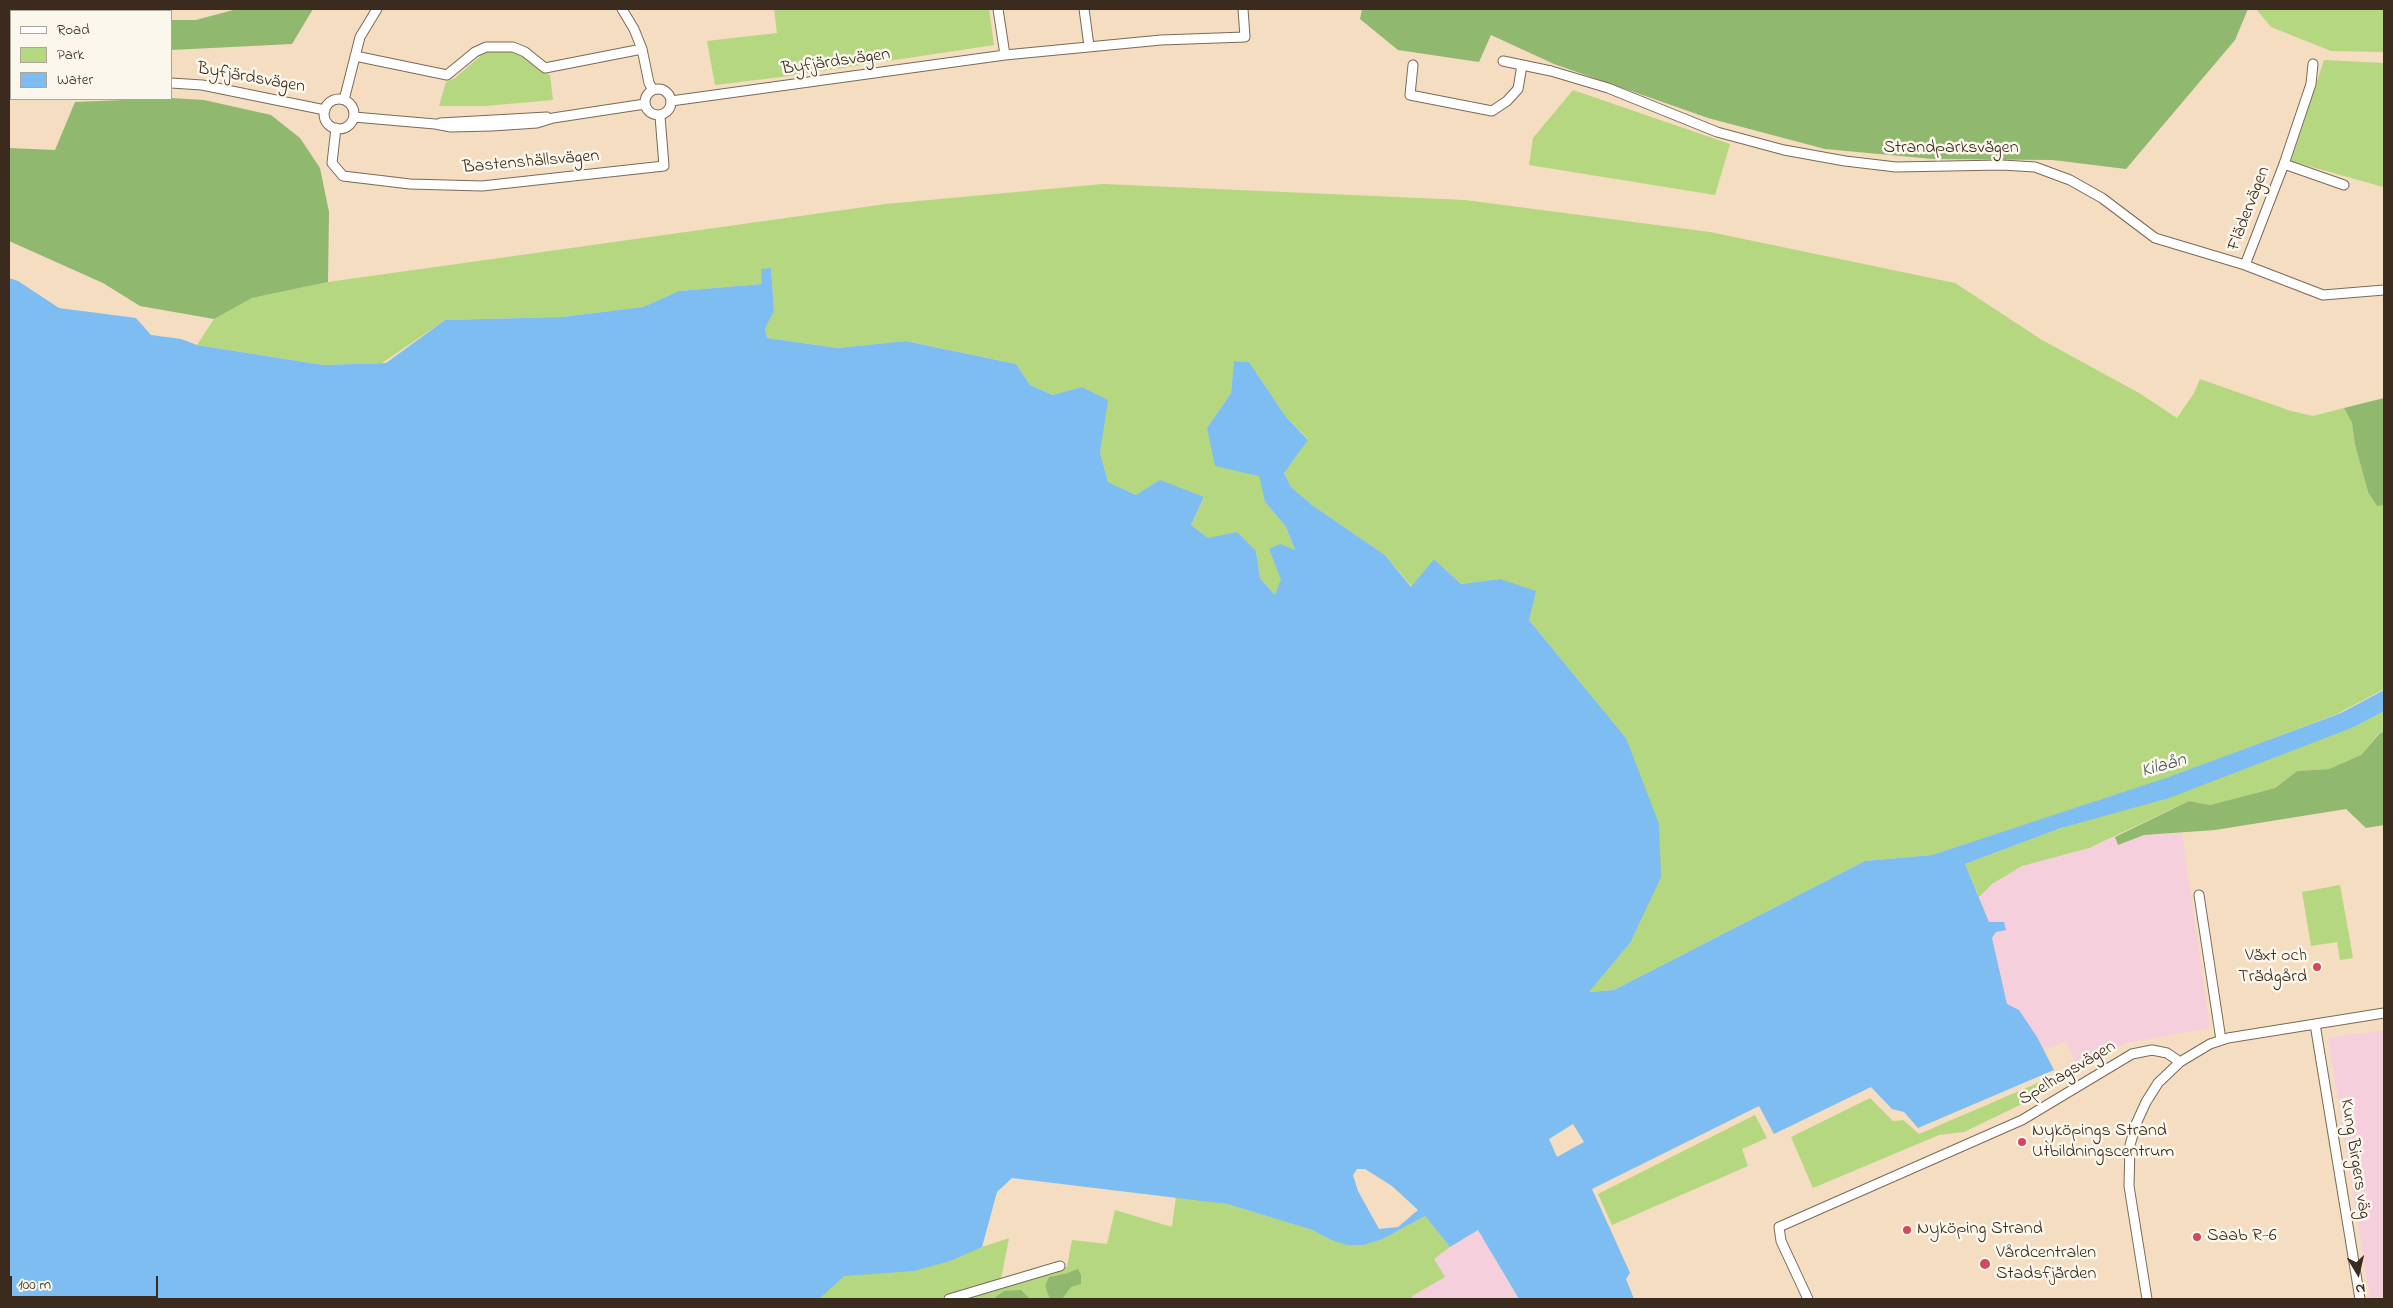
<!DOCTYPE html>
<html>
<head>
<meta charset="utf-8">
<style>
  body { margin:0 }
  #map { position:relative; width:2393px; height:1308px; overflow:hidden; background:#f4ddc0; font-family:"Indie Flower",sans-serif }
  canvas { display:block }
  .frame { position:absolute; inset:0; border:10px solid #3b2a1e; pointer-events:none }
  .legend { position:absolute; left:10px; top:10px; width:162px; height:90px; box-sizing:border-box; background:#fbf7ec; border:1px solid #aea59a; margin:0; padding:6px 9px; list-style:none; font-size:15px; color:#3b2a1e }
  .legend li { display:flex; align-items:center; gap:10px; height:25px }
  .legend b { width:25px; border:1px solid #aea59a }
  .north { position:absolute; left:2333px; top:1248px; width:50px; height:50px; -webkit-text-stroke:4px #fbf7ec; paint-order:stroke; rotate:171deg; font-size:14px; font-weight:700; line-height:20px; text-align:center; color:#3b2a1e }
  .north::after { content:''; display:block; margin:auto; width:18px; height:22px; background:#3b2a1e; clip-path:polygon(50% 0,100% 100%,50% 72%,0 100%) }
  .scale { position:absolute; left:10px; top:1276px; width:148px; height:22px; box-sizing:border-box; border:2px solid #3b2a1e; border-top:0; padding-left:6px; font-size:15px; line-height:18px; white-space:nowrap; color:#3b2a1e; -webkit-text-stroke:4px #fbf7ec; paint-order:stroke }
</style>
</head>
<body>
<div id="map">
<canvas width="2393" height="1308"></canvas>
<div class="frame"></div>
<ul class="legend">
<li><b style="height:6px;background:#fff"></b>Road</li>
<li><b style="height:14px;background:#b5d77f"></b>Park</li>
<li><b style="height:14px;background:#7dbdf2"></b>Water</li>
</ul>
<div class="north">N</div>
<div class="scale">100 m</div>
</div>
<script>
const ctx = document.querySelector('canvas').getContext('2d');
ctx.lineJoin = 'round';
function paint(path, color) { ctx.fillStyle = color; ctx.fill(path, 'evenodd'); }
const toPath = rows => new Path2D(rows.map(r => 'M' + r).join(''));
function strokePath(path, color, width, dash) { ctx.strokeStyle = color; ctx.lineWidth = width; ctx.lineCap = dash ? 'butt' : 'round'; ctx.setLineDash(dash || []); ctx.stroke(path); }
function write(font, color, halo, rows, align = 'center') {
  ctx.font = font + ' "Indie Flower",sans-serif'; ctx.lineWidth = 5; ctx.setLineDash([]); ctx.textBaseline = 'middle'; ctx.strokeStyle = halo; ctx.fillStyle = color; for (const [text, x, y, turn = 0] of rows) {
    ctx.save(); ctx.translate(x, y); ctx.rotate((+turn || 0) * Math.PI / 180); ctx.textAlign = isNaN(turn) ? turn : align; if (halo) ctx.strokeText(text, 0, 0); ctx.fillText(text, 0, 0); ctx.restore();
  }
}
const built = toPath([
  [2182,833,2210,1028,2127,1043,2080,1071,2067,1042,2043,1049,2019,1010,2007,1005,1992,938,2004,923,1989,922,1979,897,1992,884,2022,866,2088,848,2115,837,2118,845,2144,835],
  [2384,1030,2384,1299,2370,1299,2328,1038],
  [1478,1229,1519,1299,1413,1299,1412,1296,1445,1277,1434,1259]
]);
const green = toPath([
  [774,9,989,9,994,45,789,76,715,85,707,41,777,33],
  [2256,9,2384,9,2384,52,2331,51,2271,27],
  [499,50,511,51,521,56,543,72,550,75,553,100,485,106,439,106,446,82,455,78,484,53],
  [2324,60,2384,63,2383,187,2291,161],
  [1573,90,1730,144,1715,195,1529,165,1533,138],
  [1103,184,1465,200,1710,232,1955,283,2042,340,2139,393,2177,418,2194,393,2200,379,2291,411,2313,416,2344,408,2352,423,2355,445,2368,492,2384,505,2384,689,2337,714,2162,780,1932,855,1865,861,1614,990,1588,992,1630,943,1626,738,1529,620,1500,579,1461,584,1434,559,1412,587,1385,555,1312,505,1291,487,1284,473,1308,439,1286,417,1249,362,1234,361,1231,393,1207,428,1260,476,1265,502,1286,527,1295,550,1269,549,1282,579,1276,596,1260,578,1256,551,1208,538,1191,525,1204,498,1136,495,1108,482,1100,453,1107,400,1082,387,1054,395,1030,385,1016,364,907,341,838,348,767,338,765,329,774,311,771,268,762,284,679,291,643,307,562,317,445,320,382,363,323,365,197,345,214,319,252,298,328,282,886,204],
  [2384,711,2384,731,2378,734,2361,755,2329,769,2297,771,2275,788,2210,805,2189,801,2089,848,2022,866,1992,884,1979,897,1965,864,2061,828,2354,727],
  [2340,885,2353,958,2340,960,2337,942,2311,946,2302,892],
  [2054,1076,2059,1086,1964,1132,1939,1135,1813,1188,1791,1137,1870,1098,1893,1121,1903,1120,1919,1134],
  [1755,1115,1767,1138,1742,1149,1748,1166,1612,1225,1598,1194],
  [1176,1196,1227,1204,1312,1230,1331,1240,1364,1245,1383,1239,1425,1216,1450,1247,1434,1259,1445,1277,1412,1296,1413,1299,803,1299,839,1271,979,1248,1009,1238,1000,1284,1067,1267,1072,1240,1107,1244,1115,1210,1172,1227]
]);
const forest = toPath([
  [9,9,148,9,150,11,11,11,11,57,9,57],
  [237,9,313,9,292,44,171,50,171,20,196,20],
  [1362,9,2248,9,2235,40,2126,169,2053,160,1933,159,1825,149,1708,118,1554,64,1491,35,1479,62,1398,50,1360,19],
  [171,98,204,100,271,115,300,138,320,168,329,212,328,282,252,298,214,319,140,306,103,283,9,241,9,148,55,150,75,102],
  [2384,398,2384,505,2377,506,2368,492,2355,445,2352,423,2344,408],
  [2384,731,2384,825,2366,828,2346,809,2215,830,2144,835,2118,845,2115,837,2189,801,2210,805,2275,788,2297,771,2329,769,2361,755,2379,734],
  [1078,1269,1081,1275,1081,1284,1071,1287,1062,1299,1050,1299,1045,1286,1049,1277,1065,1274],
  [1021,1290,1030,1299,993,1299,1004,1291]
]);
const water = toPath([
  [771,268,774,311,765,329,767,338,838,348,906,341,1016,364,1030,385,1053,395,1082,387,1108,400,1100,453,1108,482,1136,495,1160,480,1204,497,1191,525,1208,538,1237,532,1256,551,1260,578,1275,595,1281,579,1269,549,1280,544,1295,550,1286,527,1265,502,1259,476,1215,466,1207,428,1231,393,1234,361,1249,362,1286,417,1308,440,1284,473,1291,487,1312,505,1385,555,1411,587,1434,559,1461,584,1500,579,1536,591,1529,620,1626,738,1659,824,1661,877,1630,943,1589,992,1614,990,1865,861,1932,855,2166,778,2341,713,2384,690,2384,711,2354,727,2169,798,2061,828,1965,864,1989,922,2004,922,2006,930,1996,932,1992,938,2007,1004,2019,1010,2037,1037,2054,1070,1918,1128,1904,1112,1892,1109,1871,1087,1774,1134,1759,1106,1592,1189,1630,1273,1626,1279,1634,1299,1519,1299,1478,1230,1450,1247,1425,1216,1383,1239,1364,1245,1347,1245,1331,1240,1312,1230,1227,1204,1012,1178,997,1192,982,1247,950,1261,914,1271,844,1276,819,1299,9,1299,9,278,18,281,59,308,136,318,151,335,181,339,197,345,323,365,386,363,445,320,562,317,643,307,679,291,762,284,761,269],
  [1573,1124,1584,1142,1557,1157,1549,1139],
  [1357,1169,1365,1169,1392,1186,1418,1210,1398,1227,1379,1229,1358,1191,1353,1175]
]);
const minor = toPath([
  [622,9,634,29,642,49,649,83,653,90],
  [998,9,1005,55],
  [1084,9,1089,46],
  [355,56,447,75,475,52,486,47,513,47,525,52,545,68,642,49],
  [1503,61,1551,71,1608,88,1717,132,1784,150,1845,161,1896,167,2002,165,2035,167,2070,180,2102,198,2155,238,2245,265,2323,295,2384,290],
  [1413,65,1410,95,1492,111,1507,101,1518,89,1522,65],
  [9,83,11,84],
  [171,83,202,85,325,110],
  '645 102a13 13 0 1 1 26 0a13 13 0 1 1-26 0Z',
  '324 114a15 15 0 1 1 30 0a15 15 0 1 1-30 0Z',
  [344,100,360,37,377,9],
  [671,101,1005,55,1161,40,1245,37,1243,9],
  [354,117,435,124,451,127,492,126,537,123,553,118,645,104],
  [440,123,547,117],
  [336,128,332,163,343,176,410,184,482,186,664,166,660,116],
  [2284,164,2344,185],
  [2245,265,2284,164,2311,84,2313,64],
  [2199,895,2221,1040],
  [2315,1024,2360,1299],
  [949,1299,1060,1266],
  [1808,1299,1781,1241,1779,1227,2022,1120,2132,1054,2152,1050,2167,1053,2180,1062,2210,1044,2228,1038,2384,1013],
  [2147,1299,2129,1186,2130,1145,2136,1124,2146,1102,2158,1083,2180,1062]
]);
const markers = [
  [2317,967,5,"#d1495b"],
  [2022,1142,5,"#d1495b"],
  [1907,1230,5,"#d1495b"],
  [2197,1237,5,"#d1495b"],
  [1985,1264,6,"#d1495b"]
];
const streetNames = [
  ["Byfjärdsvägen",836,63,-8],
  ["Byfjärdsvägen",251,79,10],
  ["Strandparksvägen",1951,149],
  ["Bastenshällsvägen",531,163,-5],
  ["Flädervägen",2250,209,-69],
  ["Spelhagsvägen",2068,1074,-31],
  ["Kung Birgers väg",2354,1159,81]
];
const poiNames = [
  ["Växt och",2307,957,"right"],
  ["Trädgård",2307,978,"right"],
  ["Nyköpings Strand",2032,1132],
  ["Utbildningscentrum",2032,1153],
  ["Nyköping Strand",1917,1230],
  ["Saab R-6",2207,1237],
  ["Vårdcentralen",1996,1254],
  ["Stadsfjärden",1996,1275]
];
const waterNames = [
  ["Kilaån",2164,767,-16]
];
paint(built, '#f5cfdb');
paint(green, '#b5d77f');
paint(forest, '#90b86e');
paint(water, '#7dbdf2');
strokePath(minor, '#7c6957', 11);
strokePath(minor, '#fff', 9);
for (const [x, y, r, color] of markers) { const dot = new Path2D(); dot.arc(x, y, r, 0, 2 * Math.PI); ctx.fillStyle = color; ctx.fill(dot); strokePath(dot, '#fbf7ec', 2); }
write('18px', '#3b2a1e', '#fbf7ec', streetNames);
write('18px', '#3b2a1e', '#fbf7ec', poiNames, 'left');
write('italic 19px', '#4f565e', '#fbf7ec', waterNames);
</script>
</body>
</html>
